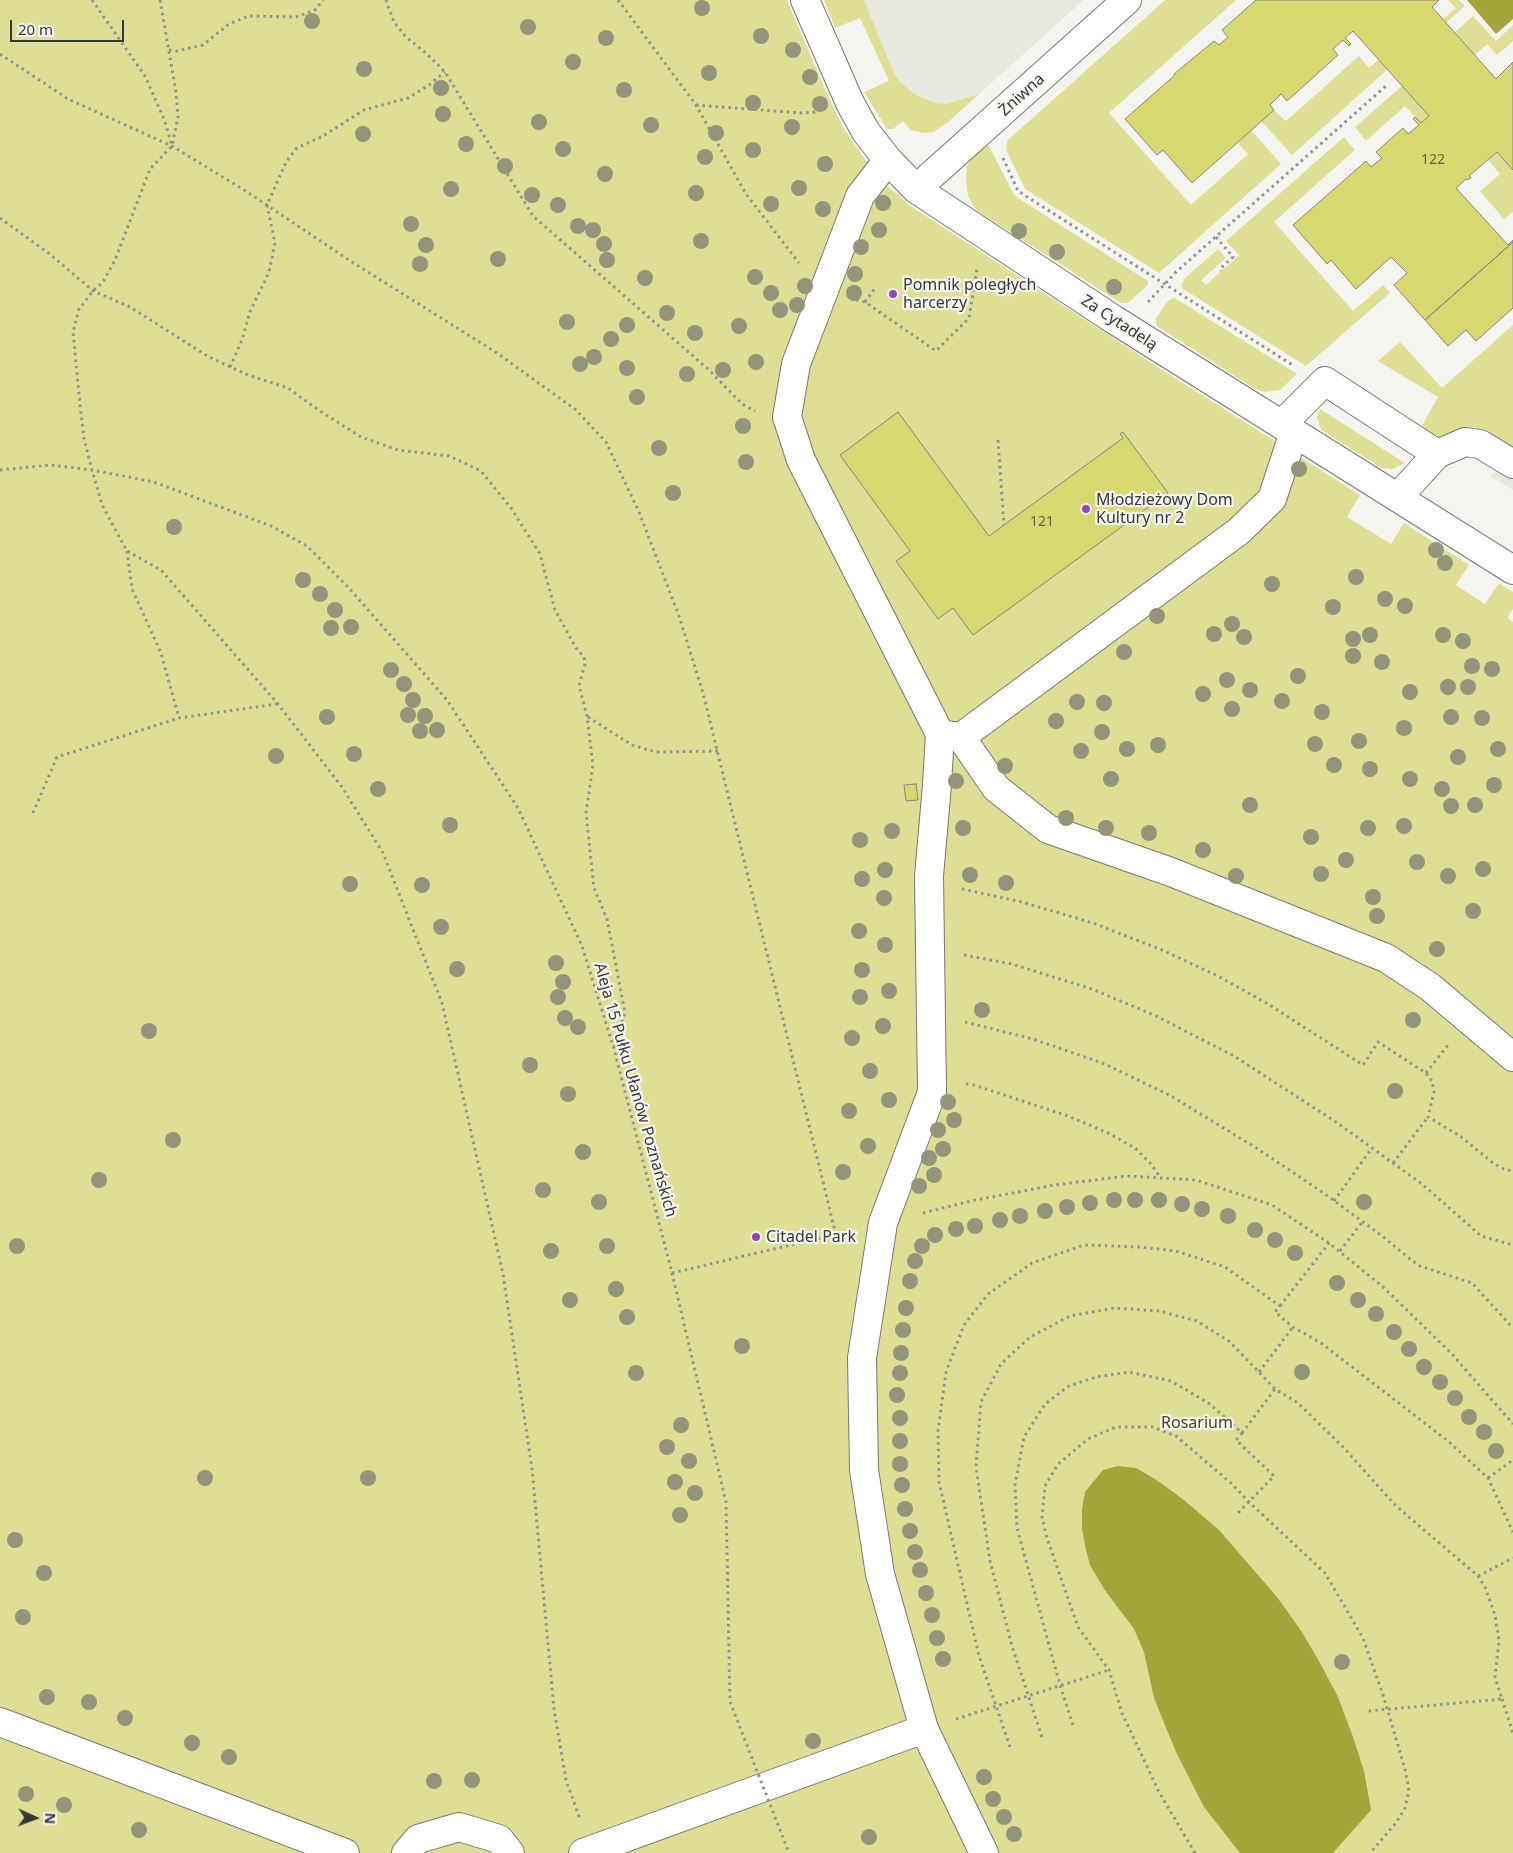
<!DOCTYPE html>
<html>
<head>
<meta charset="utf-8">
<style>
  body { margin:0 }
  #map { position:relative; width:1513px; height:1853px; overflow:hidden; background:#f5f5f0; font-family:"Noto Sans",sans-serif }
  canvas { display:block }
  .north { position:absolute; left:10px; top:1793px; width:50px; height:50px; -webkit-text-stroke:4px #f5f5f0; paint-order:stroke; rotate:92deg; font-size:14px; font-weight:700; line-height:20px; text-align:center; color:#383937 }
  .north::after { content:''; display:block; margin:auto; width:18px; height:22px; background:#383937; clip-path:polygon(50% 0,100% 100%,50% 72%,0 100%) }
  .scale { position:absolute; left:10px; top:20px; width:114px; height:22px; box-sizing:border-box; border:2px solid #383937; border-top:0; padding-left:6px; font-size:15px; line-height:18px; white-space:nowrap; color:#383937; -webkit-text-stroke:4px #f5f5f0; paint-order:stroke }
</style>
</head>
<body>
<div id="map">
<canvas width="1513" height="1853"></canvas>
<div class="north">N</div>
<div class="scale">20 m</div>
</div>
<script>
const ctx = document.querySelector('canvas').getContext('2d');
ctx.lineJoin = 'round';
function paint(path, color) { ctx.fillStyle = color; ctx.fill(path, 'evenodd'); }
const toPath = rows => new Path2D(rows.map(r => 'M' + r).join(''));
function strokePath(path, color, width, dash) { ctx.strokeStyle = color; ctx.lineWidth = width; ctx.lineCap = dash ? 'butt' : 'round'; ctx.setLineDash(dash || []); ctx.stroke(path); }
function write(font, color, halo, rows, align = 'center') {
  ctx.font = font + ' "Noto Sans",sans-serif'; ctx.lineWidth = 4.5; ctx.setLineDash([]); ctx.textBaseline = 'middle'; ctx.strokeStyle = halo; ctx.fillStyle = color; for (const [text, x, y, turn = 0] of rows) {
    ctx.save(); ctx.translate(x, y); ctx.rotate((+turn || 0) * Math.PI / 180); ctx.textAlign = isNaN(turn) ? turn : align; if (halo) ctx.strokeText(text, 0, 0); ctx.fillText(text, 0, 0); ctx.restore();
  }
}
const built = toPath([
  [864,0,1084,0,979,94,946,104,936,103,916,95,900,82,894,73],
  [1513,456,1513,490,1490,476]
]);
const green = toPath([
  [0,0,787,0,827,94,843,127,870,167,882,181,909,205,1167,373,1360,495,1347,517,1391,544,1404,523,1469,565,1456,585,1485,604,1499,583,1513,592,1513,609,1507,618,1513,622,1513,1853,0,1853],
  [824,0,864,0,894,73,900,82,916,95,936,103,946,104,979,94,947,123,933,132,923,133,911,130,903,121,893,129,887,129,864,92,889,81,860,18,835,28],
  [1165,0,1236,0,1109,113,1191,205,1248,154,1238,143,1251,130,1281,164,1159,273,1025,189,1007,152,1006,146,1008,140],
  [1448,0,1459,0,1465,6,1446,23,1443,19,1456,8],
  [1473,16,1496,41,1513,25,1513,41,1497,55,1487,44,1475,55,1455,32],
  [1359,56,1369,68,1378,60,1387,70,1292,155,1261,121,1274,110,1286,121],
  [1402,86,1429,116,1421,123,1405,106,1366,141,1355,127],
  [1344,137,1355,150,1274,222,1353,311,1383,285,1390,293,1306,366,1183,289,1181,285,1185,278,1218,249,1226,258,1201,280,1206,285,1236,258,1239,255,1226,241],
  [987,142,1013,193,1018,198,1148,281,1148,285,1129,302,1125,303,1121,303,976,210,968,196,966,180,967,166,974,154],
  [1497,152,1513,170,1513,212,1504,219,1480,191,1500,174,1488,160],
  [1174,298,1178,300,1297,374,1280,390,1264,392,1255,389,1157,326,1156,322,1156,318,1168,301],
  [1513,325,1513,450,1474,427,1442,443,1420,429,1438,397,1378,361,1400,342,1442,388],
  [1320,409,1405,463,1393,469,1382,468,1321,430,1317,417]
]);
const water = toPath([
  [1467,0,1513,0,1513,19,1496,34],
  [1118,1466,1136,1468,1155,1479,1184,1500,1219,1530,1277,1597,1302,1632,1320,1663,1338,1697,1353,1737,1364,1771,1371,1810,1333,1853,1240,1853,1204,1807,1177,1754,1164,1723,1154,1698,1144,1652,1134,1629,1104,1589,1090,1565,1086,1550,1082,1529,1082,1509,1085,1492,1103,1470]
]);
const building = toPath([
  [1256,0,1439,0,1432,7,1496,79,1513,62,1513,170,1497,152,1469,176,1471,178,1467,180,1466,179,1456,188,1508,245,1513,240,1513,242,1425,320,1394,285,1407,273,1391,257,1356,289,1331,260,1327,264,1293,225,1366,161,1371,167,1382,158,1376,152,1403,128,1408,134,1419,125,1413,119,1415,117,1421,123,1429,116,1353,31,1345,38,1351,44,1349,46,1343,40,1333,49,1338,55,1287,101,1281,94,1270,105,1274,110,1192,183,1163,150,1157,155,1125,119,1175,75,1174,74,1214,41,1219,45,1228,37,1222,30,1256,0],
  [1513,242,1513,308,1476,341,1466,330,1448,346,1425,320,1513,242],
  [898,412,989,536,1123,438,1120,434,1123,432,1168,493,973,635,953,608,938,619,896,561,910,551,840,455,898,412],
  [916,784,918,800,906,801,904,785,916,784]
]);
const path = toPath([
  [92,0,145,76,164,119,172,145],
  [160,0,176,92,178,117,172,146,150,169,115,260,103,282,93,291,79,309,73,332,80,405,84,438,92,470,102,505,127,551,161,570,278,704,342,787,383,853,442,1003,503,1274,532,1469,554,1709,566,1780,580,1819],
  [386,0,394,22,405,36,427,54,445,72,533,216,709,370,742,404,755,411],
  [618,0,696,105,746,194,799,263],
  [169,50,177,51,203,45,229,24,249,16,296,17,315,10,323,0],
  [0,54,68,99,172,146,244,190,352,262,497,353,576,410,606,442,639,512,679,616,703,693,836,1235],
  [696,105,801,113,818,112],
  [1003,158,1018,191,1294,366],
  [0,218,51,255,93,291,130,307,209,357,248,375,288,388,317,409,361,437,398,450,449,456,481,471,511,508,540,554,555,610,576,648,584,657,585,664,579,686,587,716,593,765,586,813,594,888,607,919,625,1013,614,1048],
  [1216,237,1233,257,1220,269,1221,271],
  [856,300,865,302,936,351,969,318,977,269],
  [865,302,876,287],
  [1148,302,1176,272,1387,85],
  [230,367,242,340,250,312,269,272,275,243,267,205,286,162,297,148,323,136,364,110,408,98,429,85,445,72],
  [998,440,1004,525],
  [0,470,50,465,92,470,154,482,271,526,307,546,349,588,447,700,518,808,582,946,614,1049,672,1273,726,1502,730,1702],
  [127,551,132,589,161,653,179,718],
  [588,717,632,745,656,752,718,751],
  [33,813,57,757,179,718,277,704],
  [962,889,1022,902,1093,923,1162,950,1218,976,1268,1004,1363,1065,1378,1042,1426,1073,1432,1081,1434,1092,1428,1117,1460,1136,1493,1163,1504,1169,1513,1171],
  [964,955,1012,964,1092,989,1156,1016,1234,1056,1336,1122,1422,1184,1481,1236,1513,1245],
  [965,1022,1033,1039,1105,1064,1171,1096,1258,1149,1325,1194,1382,1236,1410,1259,1420,1266,1472,1283,1513,1328],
  [1426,1073,1448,1045],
  [966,1084,974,1085,1068,1116,1108,1133,1135,1148,1150,1163,1161,1178],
  [1393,1163,1428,1117],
  [1334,1201,1372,1148],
  [923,1213,971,1201,1054,1185,1127,1176,1196,1180,1272,1205,1329,1243,1382,1286,1451,1353,1513,1424],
  [1340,1251,1363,1221],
  [672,1273,846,1232],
  [1280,1306,1329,1243],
  [1259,1372,1293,1327],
  [1242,1433,1275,1389],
  [1488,1478,1513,1460],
  [1478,1576,1513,1558],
  [1502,1699,1513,1733],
  [956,1719,1109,1670],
  [1073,1725,1060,1685,1017,1528,1015,1484,1024,1437,1045,1404,1069,1386,1096,1377,1129,1372,1171,1381,1210,1404,1242,1433,1236,1440,1274,1476,1238,1513],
  [1042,1737,1012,1646,990,1561,976,1467,981,1402,1001,1364,1030,1337,1070,1316,1114,1308,1159,1311,1197,1321,1230,1342,1275,1389,1298,1403,1344,1448,1396,1506,1478,1576,1485,1587,1495,1615,1499,1641,1495,1677,1502,1699,1368,1711],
  [1010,1747,979,1656,939,1482,938,1431,946,1372,964,1325,988,1294,1032,1263,1084,1245,1140,1247,1176,1251,1225,1267,1280,1306,1275,1312,1293,1327,1321,1343,1448,1441,1488,1478,1513,1532],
  [1195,1853,1159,1792,1122,1713,1109,1670,1078,1627,1047,1538,1042,1517,1045,1486,1058,1464,1088,1439,1116,1427,1153,1427,1176,1436,1232,1484,1249,1502,1325,1573,1363,1638,1383,1695,1405,1769,1409,1791,1405,1808,1396,1823,1370,1853]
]);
const minor = toPath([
  [805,0,850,103,866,132,888,160,916,189,1113,319,1513,570],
  [888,160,860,196,796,364,787,417,801,460,940,734,937,785,929,876,932,1092,883,1223,862,1358,864,1470,880,1574,924,1729,984,1853],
  [916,189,1127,0],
  [1282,424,1325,381,1437,454],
  [1398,497,1437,454,1465,442,1480,444,1513,464],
  [940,734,961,737,996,788,1048,829,1171,872,1386,958,1430,987,1513,1057],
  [961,737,1239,531,1272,499,1294,432],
  [0,1722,345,1853],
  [406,1853,418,1839,459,1827,499,1839,510,1853],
  [583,1853,924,1729]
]);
const pathBridge = toPath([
  [730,1702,789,1853]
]);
const trees = [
  [702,8],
  [312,21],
  [528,27],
  [761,36],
  [606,38],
  [793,50],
  [573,62],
  [364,69],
  [709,73],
  [810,77],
  [441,88],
  [624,90],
  [753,103],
  [820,104],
  [443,114],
  [539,122],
  [651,125],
  [792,127],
  [716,133],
  [363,134],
  [466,144],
  [563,149],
  [753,150],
  [705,157],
  [825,164],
  [505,166],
  [605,174],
  [799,188],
  [451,189],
  [696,193],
  [532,195],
  [883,203],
  [771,204],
  [558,205],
  [823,209],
  [411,224],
  [578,226],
  [593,230],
  [879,230],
  [1019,231],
  [701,241],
  [604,244],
  [426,245],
  [861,247],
  [1057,252],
  [498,259],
  [607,260],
  [420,264],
  [855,274],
  [755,277],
  [645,278],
  [805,286],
  [1114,287],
  [771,293],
  [854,293],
  [797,305],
  [780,310],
  [667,313],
  [567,322],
  [627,325],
  [739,326],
  [695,333],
  [611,339],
  [594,357],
  [756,362],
  [580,364],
  [627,368],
  [723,370],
  [687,374],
  [637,397],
  [743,426],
  [659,448],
  [746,462],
  [1299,469],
  [673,493],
  [174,527],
  [1436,550],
  [1445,563],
  [1356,577],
  [303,580],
  [1272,584],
  [320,594],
  [1385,599],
  [1405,606],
  [1333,607],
  [335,610],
  [1157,616],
  [1232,624],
  [351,627],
  [331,628],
  [1214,634],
  [1370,635],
  [1443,635],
  [1244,637],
  [1353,639],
  [1463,641],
  [1124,652],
  [1353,656],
  [1382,662],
  [1472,666],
  [1492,669],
  [391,670],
  [1298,676],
  [1227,680],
  [404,684],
  [1448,687],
  [1468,687],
  [1250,690],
  [1410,692],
  [1203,694],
  [413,700],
  [1282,701],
  [1077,702],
  [1104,703],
  [1232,709],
  [1322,712],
  [408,715],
  [425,716],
  [327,717],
  [1451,717],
  [1482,718],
  [1056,721],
  [1404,728],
  [437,730],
  [420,731],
  [1102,732],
  [1359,741],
  [1315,744],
  [1158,745],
  [1127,749],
  [1498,749],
  [1081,751],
  [354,754],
  [276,756],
  [1458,757],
  [1334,765],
  [1005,766],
  [1370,769],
  [1111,779],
  [1410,779],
  [956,781],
  [1494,785],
  [378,789],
  [1442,789],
  [1250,805],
  [1475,805],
  [1451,806],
  [1066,818],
  [450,825],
  [1404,826],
  [963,828],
  [1106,828],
  [1368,828],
  [892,831],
  [1149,833],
  [1311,837],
  [860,840],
  [1203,850],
  [1346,860],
  [1417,862],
  [1483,869],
  [885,870],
  [1321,874],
  [970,875],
  [1236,876],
  [1448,876],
  [862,879],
  [1006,883],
  [350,884],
  [422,885],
  [1373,897],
  [884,898],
  [1473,911],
  [1377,916],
  [441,927],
  [859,931],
  [885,945],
  [1437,949],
  [556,963],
  [457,969],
  [862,970],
  [563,982],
  [889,991],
  [558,997],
  [860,997],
  [982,1010],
  [565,1018],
  [1413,1020],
  [883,1026],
  [578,1027],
  [149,1031],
  [852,1038],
  [530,1065],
  [870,1071],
  [1395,1091],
  [568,1094],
  [889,1100],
  [948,1102],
  [849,1111],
  [954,1120],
  [938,1130],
  [173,1140],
  [868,1146],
  [943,1149],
  [583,1152],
  [929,1158],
  [843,1172],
  [934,1175],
  [99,1180],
  [919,1186],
  [543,1190],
  [1114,1200],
  [1135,1200],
  [1159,1200],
  [599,1202],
  [1364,1202],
  [1090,1203],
  [1182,1204],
  [1067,1207],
  [1202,1209],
  [1045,1211],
  [1020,1216],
  [1228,1216],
  [1000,1220],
  [975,1226],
  [956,1229],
  [1255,1230],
  [935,1235],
  [1275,1240],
  [17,1246],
  [607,1246],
  [922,1246],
  [551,1251],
  [1295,1253],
  [915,1261],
  [910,1281],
  [1337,1283],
  [616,1289],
  [570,1300],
  [1358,1300],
  [906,1308],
  [1376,1314],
  [627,1317],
  [903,1330],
  [1394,1332],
  [742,1346],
  [1409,1349],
  [901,1353],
  [1424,1367],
  [1302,1372],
  [636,1373],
  [900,1373],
  [1440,1382],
  [897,1395],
  [1455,1398],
  [1469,1417],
  [900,1418],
  [681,1425],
  [1484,1432],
  [900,1441],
  [667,1447],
  [1496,1451],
  [689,1461],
  [900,1464],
  [205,1478],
  [368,1478],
  [675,1482],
  [902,1485],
  [695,1493],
  [905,1509],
  [680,1515],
  [910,1531],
  [15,1540],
  [915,1552],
  [920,1570],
  [44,1573],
  [926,1593],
  [932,1615],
  [23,1617],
  [937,1638],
  [943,1659],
  [1342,1662],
  [47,1697],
  [89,1702],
  [125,1718],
  [813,1741],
  [192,1743],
  [229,1757],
  [984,1777],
  [472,1780],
  [434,1781],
  [26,1794],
  [993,1799],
  [64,1805],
  [1004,1817],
  [139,1830],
  [1014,1834],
  [869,1837]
];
const markers = [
  [893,294,5,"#9a43b0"],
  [1086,509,5,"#9a43b0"],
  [756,1237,5,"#9a43b0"]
];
const numberNames = [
  ["122",1433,160],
  ["121",1042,522]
];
const streetNames = [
  ["Żniwna",1022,95,-42],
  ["Za Cytadelą",1119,323,33],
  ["Aleja 15 Pułku Ułanów Poznańskich",635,1090,74]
];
const poiNames = [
  ["Pomnik poległych",903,285],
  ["harcerzy",903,303],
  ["Młodzieżowy Dom",1096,500],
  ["Kultury nr 2",1096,518],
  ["Citadel Park",766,1237]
];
const parkNames = [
  ["Rosarium",1197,1423]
];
paint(built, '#e8e9de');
paint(green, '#dedf95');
paint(water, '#a5a43b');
paint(building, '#d8d871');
strokePath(building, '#858581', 1);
strokePath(minor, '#777874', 30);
strokePath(path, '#90918d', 3, [2.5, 4]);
strokePath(minor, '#fff', 28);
strokePath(pathBridge, '#90918d', 3, [2.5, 4]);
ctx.fillStyle = '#94947a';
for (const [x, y] of trees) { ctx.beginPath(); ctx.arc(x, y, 8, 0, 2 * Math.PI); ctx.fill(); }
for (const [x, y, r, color] of markers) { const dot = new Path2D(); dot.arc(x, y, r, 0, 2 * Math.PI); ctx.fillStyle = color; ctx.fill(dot); strokePath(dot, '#f5f5f0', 2); }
write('14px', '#606146', null, numberNames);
write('16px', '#383937', '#f5f5f0', streetNames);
write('16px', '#383937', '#f5f5f0', poiNames, 'left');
write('16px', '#45451a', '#f5f5f0', parkNames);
</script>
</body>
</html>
